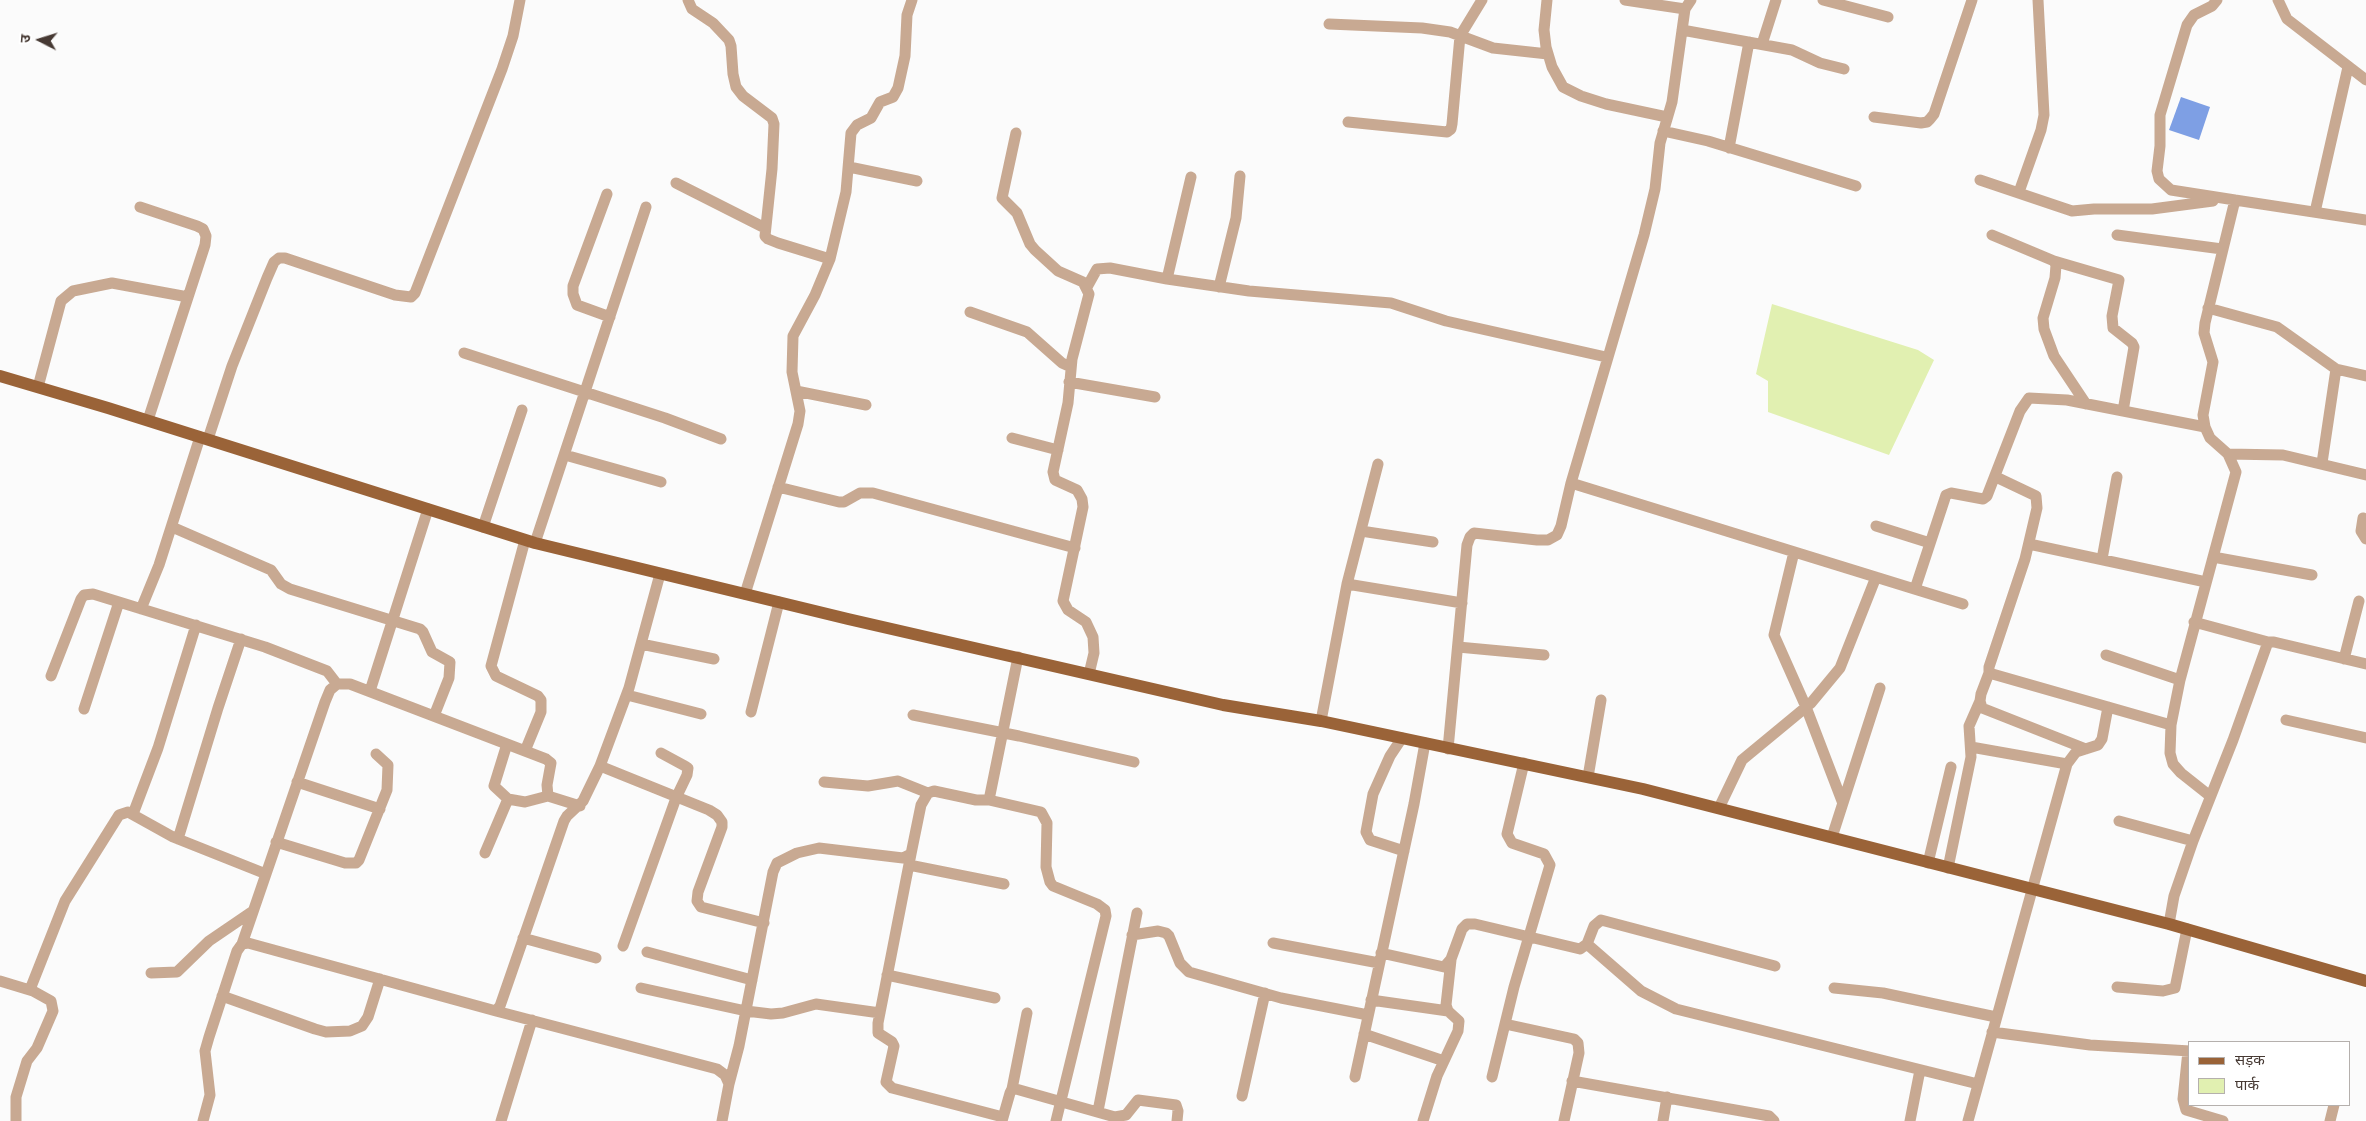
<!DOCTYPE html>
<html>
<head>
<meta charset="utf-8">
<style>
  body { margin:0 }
  #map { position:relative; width:2366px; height:1121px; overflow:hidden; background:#fbfbfb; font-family:Montserrat,"Noto Sans Devanagari",sans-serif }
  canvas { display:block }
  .legend { position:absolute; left:2188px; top:1041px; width:162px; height:65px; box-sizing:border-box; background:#fff; border:1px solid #b5b0ad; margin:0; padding:6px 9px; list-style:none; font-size:15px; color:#463933 }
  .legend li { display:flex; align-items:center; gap:10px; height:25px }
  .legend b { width:25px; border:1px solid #b5b0ad }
  .north { position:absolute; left:15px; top:15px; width:50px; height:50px; -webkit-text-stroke:4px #fff; paint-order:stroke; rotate:275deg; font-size:14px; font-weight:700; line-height:20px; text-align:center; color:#463933 }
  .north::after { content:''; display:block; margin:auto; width:18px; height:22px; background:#463933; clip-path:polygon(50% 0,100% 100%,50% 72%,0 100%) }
</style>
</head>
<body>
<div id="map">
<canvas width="2366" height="1121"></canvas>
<ul class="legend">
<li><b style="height:6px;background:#9a6338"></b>सड़क</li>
<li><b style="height:14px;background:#e1f0b1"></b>पार्क</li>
</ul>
<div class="north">उ</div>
</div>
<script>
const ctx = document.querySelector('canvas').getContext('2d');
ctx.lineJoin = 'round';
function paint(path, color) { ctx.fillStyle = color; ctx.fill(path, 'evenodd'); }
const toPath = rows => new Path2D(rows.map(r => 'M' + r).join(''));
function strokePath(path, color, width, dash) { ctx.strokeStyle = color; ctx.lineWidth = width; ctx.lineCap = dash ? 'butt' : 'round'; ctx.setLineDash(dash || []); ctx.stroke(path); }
const green = toPath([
  [1772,304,1918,350,1934,360,1889,455,1768,412,1768,381,1756,374]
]);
const water = toPath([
  [2181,97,2210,107,2199,140,2169,130]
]);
const minor = toPath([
  [688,0,692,9,713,23,729,40,731,46,733,74,736,87,743,96,772,118,774,124,772,169,765,236,768,239,778,243,830,259],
  [1547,0,1544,30,1546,47,1552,67,1563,87,1581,96,1606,104,1667,117],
  [1625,0,1685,9,1691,0],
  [1823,0,1888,17],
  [2217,0,2212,6,2194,15,2187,25,2160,115,2160,146,2157,171,2159,179,2171,190,2235,200],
  [2278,0,2287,19,2366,80],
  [1329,24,1422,28,1450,32,1493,48,1548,54],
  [1682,30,1792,50,1820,63,1844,69],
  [1762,44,1776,0],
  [1874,117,1921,123,1927,122,1930,119,1934,114,1972,0],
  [1348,122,1447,132,1451,129,1452,124,1460,36,1482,0],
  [1663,131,1708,141,1856,186],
  [1016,133,1002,198,1017,213,1030,244,1035,250,1058,271,1083,282,1089,294,1072,359,1068,403,1053,472,1055,480,1077,490,1082,499,1083,507,1063,601,1068,610,1086,622,1093,637,1094,653,1089,674],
  [1729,148,1749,42],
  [849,167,917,181],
  [1980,180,2072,211,2094,209,2152,209,2213,201],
  [676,183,765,228],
  [2019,192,2041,130,2044,115,2038,0],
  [607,194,573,286,573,294,577,305,610,317],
  [140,207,197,226,203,229,206,236,205,245,148,420],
  [2315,212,2348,67],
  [1992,235,2054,261,2056,265,2055,278,2043,318,2044,329,2054,356,2086,404],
  [2117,235,2222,249],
  [2054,261,2119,280,2112,316,2113,328,2132,343,2134,347,2123,411],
  [1167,279,1191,177],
  [1087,287,1097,269,1110,268,1167,279,1249,291,1391,303,1446,321,1606,357],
  [1219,287,1236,218,1240,176],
  [2208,308,2277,327,2336,369,2366,376],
  [970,312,1027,332,1062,363,1071,367],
  [464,353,665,418,721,439],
  [1069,382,1155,397],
  [38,387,61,301,73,291,112,283,188,297],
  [796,391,866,405],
  [1012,438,1058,450],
  [208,439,232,366,267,278,274,262,279,258,285,258,395,295,411,297,415,293,502,69,513,36,520,0],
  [2228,454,2283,455,2366,475],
  [565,455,661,482],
  [2322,463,2336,369],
  [1996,477,2036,496,2037,508,2025,559,1989,667,1989,673,2171,725],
  [1571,483,1963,604],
  [778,487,839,502,844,502,860,493,873,493,1075,548],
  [2363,518,2361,531,2366,539],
  [1876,526,1930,543],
  [172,527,271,570,281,584,290,589,420,629,423,632,432,652,450,662,449,678,434,716],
  [483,527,522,410],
  [1361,531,1433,542],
  [525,540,491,666,496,676,538,696,541,700,541,712,525,751],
  [535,543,646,207],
  [2029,544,2206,582],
  [1794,552,1774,635,1806,707,1842,801],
  [2213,557,2312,575],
  [2102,559,2117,477],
  [1347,584,1462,603],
  [1915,589,1946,495,1951,493,1983,499,1987,496,2020,411,2029,398,2067,400,2205,427],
  [745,594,798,424,800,411,792,372,793,336,815,295,830,259,846,192,851,133,857,125,871,118,880,102,893,97,898,88,905,56,907,15,912,0],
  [141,609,159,565,200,437],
  [2194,622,2268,642],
  [641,644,714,659],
  [1458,647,1544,655],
  [2106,655,2180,680],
  [2344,659,2359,601],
  [1989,673,1981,694,1980,701,1982,708,2086,749],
  [51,676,81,599,84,595,93,594,265,647,327,671,337,684],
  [370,691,428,509],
  [627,695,701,714],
  [84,709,119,602],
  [751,712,779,602],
  [913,715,1019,736,1134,762],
  [2286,720,2366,738],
  [1321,721,1347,584,1378,464],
  [1402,738,1390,756,1373,794,1366,832,1370,840,1404,851],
  [507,744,494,786,508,799],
  [1971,747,2067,764],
  [1448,749,1467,545,1470,537,1474,533,1537,540,1548,540,1557,535,1561,526,1571,483,1644,235,1655,189,1660,143,1672,102,1685,9],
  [600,766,709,810,717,815,722,822,722,827,698,892,697,901,701,907,764,923],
  [1588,777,1601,700],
  [297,782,380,809],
  [824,782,868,786,898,781,928,793],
  [2210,796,2181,773,2173,764,2170,753,2171,725,2180,680,2236,472,2228,454,2210,438,2205,427,2203,415,2213,362,2204,333,2205,323,2235,200,2366,220],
  [989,800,1041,812,1047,823,1046,867,1050,882,1053,886,1097,904,1105,910,1106,916,1056,1121],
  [1719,808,1742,760,1811,703,1840,668,1876,577],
  [133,814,158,748,196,625],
  [2119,821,2193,841],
  [1832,837,1880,688],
  [178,839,218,708,241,639],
  [276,842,345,863,356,863,359,860,387,790,388,765,376,754],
  [485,853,508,799,525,802,548,796],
  [911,854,878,1023,878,1033,892,1042,894,1046,886,1082,892,1088,1003,1117],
  [1928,863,1951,767],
  [909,865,1004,884],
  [1948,868,1971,757,1969,726,1980,701],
  [2169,924,2174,896,2193,841,2233,740,2268,642,2274,642,2366,664],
  [1132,935,1158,931,1166,933,1169,936,1180,963,1189,972,1281,998,1368,1015],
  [523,938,596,958],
  [1273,943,1379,963],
  [242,944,325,702,330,690,337,684,350,684,546,759,551,763,547,785,548,796,580,806],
  [1587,944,1641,991,1676,1009,1978,1084],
  [623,946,676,798,687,775,688,768,685,766,661,753],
  [647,952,752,980],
  [1381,953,1444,967,1451,959,1462,929,1467,924,1475,924,1580,949,1587,944,1594,926,1601,920,1775,966],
  [151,973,177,972,209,941,253,911],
  [887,975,995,998],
  [0,981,33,991],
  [2117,987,2163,991,2175,988,2187,929],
  [641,988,746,1011,771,1014,783,1013,816,1004,880,1013],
  [1834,988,1883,993,1996,1017],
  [222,996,315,1029,326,1032,350,1031,362,1026,368,1017,380,979],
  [1371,1000,1448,1011],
  [496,1011,717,1069,725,1075,729,1084,722,1121],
  [1505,1024,1574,1039,1578,1043,1579,1053,1564,1121],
  [1992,1032,2090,1045,2190,1051],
  [1364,1034,1444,1061],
  [2188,1051,2183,1099,2186,1110,2223,1121],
  [1355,1077,1414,804,1425,743],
  [1492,1077,1514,987,1550,865,1544,854,1512,843,1507,834,1524,763],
  [1572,1081,1769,1116,1774,1121],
  [729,1084,739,1046,773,872,777,863,797,853,819,848,903,858,911,854,921,805,928,793,934,791,976,800,989,800,1018,657],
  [1012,1089,1027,1013],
  [1242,1096,1265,993],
  [1098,1111,1137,913],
  [16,1121,16,1097,27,1061,37,1048,53,1011,51,1001,33,991,31,987,65,901,119,815,128,812,173,837,266,874],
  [203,1121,210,1095,205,1051,209,1037,237,951,242,944,248,943,496,1011,500,1006,564,821,567,816,583,801,600,766,629,688,660,574],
  [501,1121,532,1020],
  [1002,1121,1010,1093,1012,1089,1016,1089,1115,1117,1126,1115,1138,1100,1176,1105,1178,1111,1177,1121],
  [1423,1121,1437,1076,1458,1031,1459,1021,1448,1011,1446,1005,1451,960],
  [1663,1121,1667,1097],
  [1910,1121,1920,1070],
  [1968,1121,2067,764,2076,752,2098,745,2102,739,2108,707],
  [2330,1121,2334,1105]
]);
const primary = toPath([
  [0,376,108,408,535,543,848,619,1223,705,1321,721,1643,789,2169,924,2366,981]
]);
paint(green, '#e1f0b1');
paint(water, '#7e9fe4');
strokePath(minor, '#c8a992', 11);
strokePath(primary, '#9a6338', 12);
</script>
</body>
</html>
